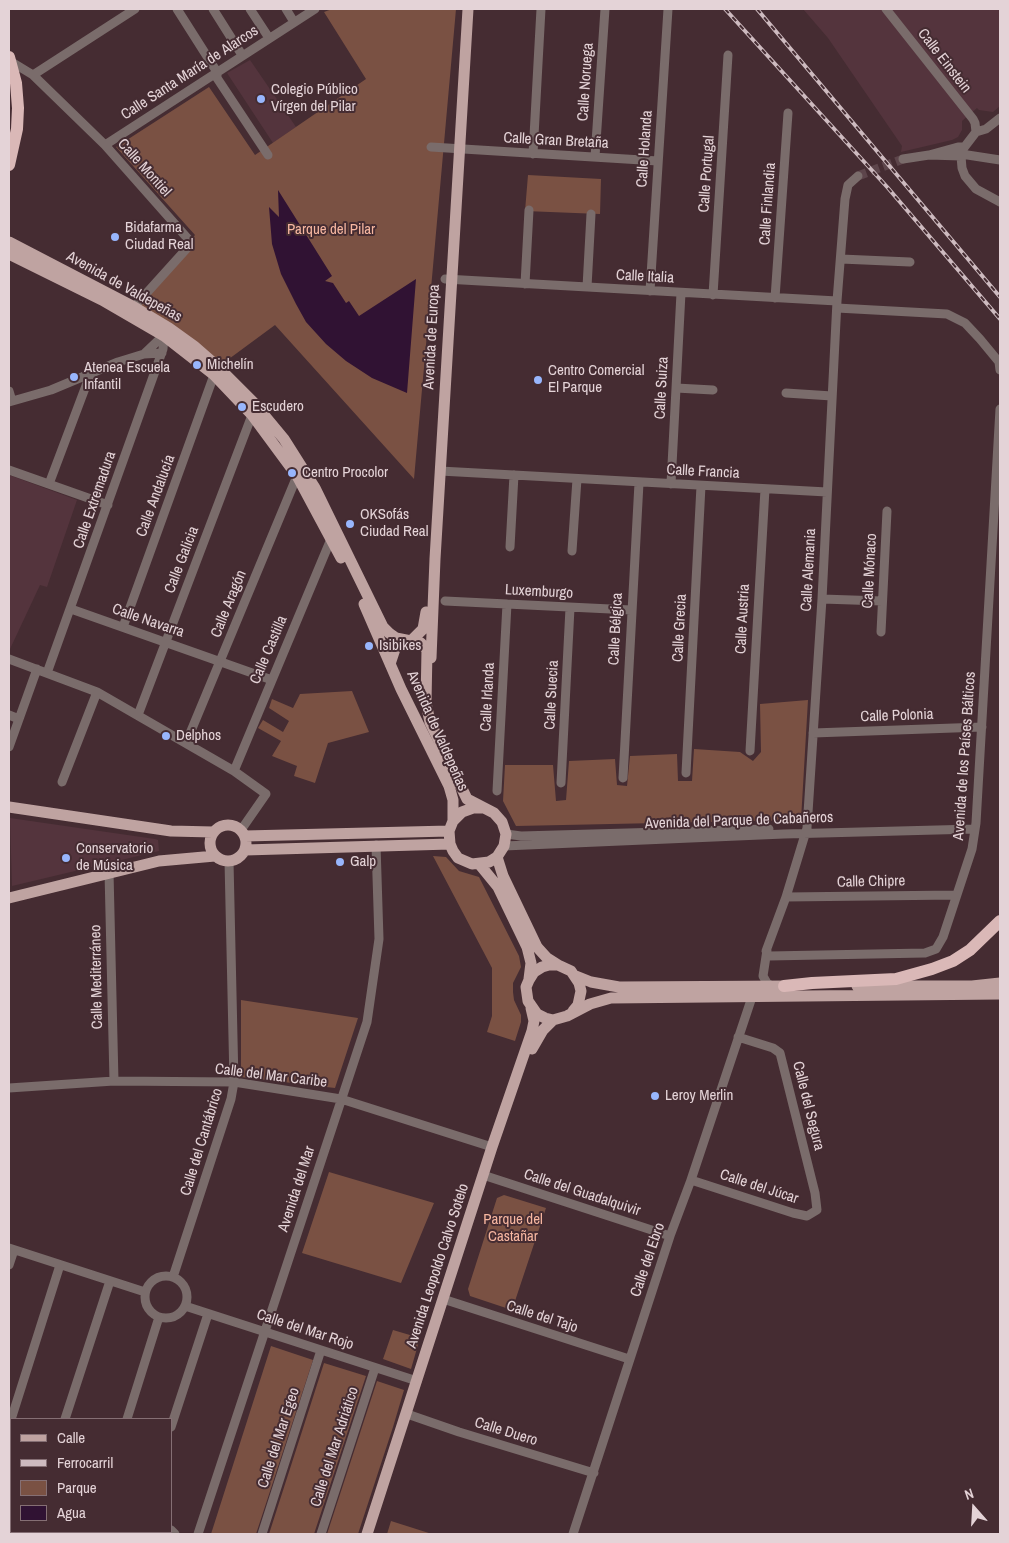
<!DOCTYPE html>
<html>
<head>
<meta charset="utf-8">
<style>
  body { margin:0 }
  #map { position:relative; width:1009px; height:1543px; overflow:hidden; background:#452c32; font-family:"Archivo Narrow",sans-serif }
  canvas { display:block }
  .frame { position:absolute; inset:0; border:10px solid #e4d3d7; pointer-events:none }
  .legend { position:absolute; left:10px; top:1418px; width:162px; height:115px; box-sizing:border-box; background:#452c32; border:1px solid #856f74; margin:0; padding:6px 9px; list-style:none; font-size:15px; color:#e4d3d7 }
  .legend li { display:flex; align-items:center; gap:10px; height:25px }
  .legend b { width:25px; border:1px solid #856f74 }
  .north { position:absolute; left:949px; top:1483px; width:50px; height:50px; -webkit-text-stroke:4px #452c32; paint-order:stroke; rotate:341deg; font-size:14px; font-weight:700; line-height:20px; text-align:center; color:#e4d3d7 }
  .north::after { content:''; display:block; margin:auto; width:18px; height:22px; background:#e4d3d7; clip-path:polygon(50% 0,100% 100%,50% 72%,0 100%) }
</style>
</head>
<body>
<div id="map">
<canvas width="1009" height="1543"></canvas>
<div class="frame"></div>
<ul class="legend">
<li><b style="height:6px;background:#bfa3a1"></b>Calle</li>
<li><b style="height:6px;background:#cdbabf"></b>Ferrocarril</li>
<li><b style="height:14px;background:#7a5143"></b>Parque</li>
<li><b style="height:14px;background:#301233"></b>Agua</li>
</ul>
<div class="north">N</div>
</div>
<script>
const ctx = document.querySelector('canvas').getContext('2d');
ctx.lineJoin = 'round';
function paint(path, color) { ctx.fillStyle = color; ctx.fill(path, 'evenodd'); }
const toPath = rows => new Path2D(rows.map(r => 'M' + r).join(''));
function strokePath(path, color, width, dash) { ctx.strokeStyle = color; ctx.lineWidth = width; ctx.lineCap = dash ? 'butt' : 'round'; ctx.setLineDash(dash || []); ctx.stroke(path); }
function write(font, color, halo, rows, align = 'center') {
  ctx.font = font + ' "Archivo Narrow",sans-serif'; ctx.lineWidth = 4; ctx.setLineDash([]); ctx.textBaseline = 'middle'; ctx.strokeStyle = halo; ctx.fillStyle = color; for (const [text, x, y, turn = 0] of rows) {
    ctx.save(); ctx.translate(x, y); ctx.rotate((+turn || 0) * Math.PI / 180); ctx.textAlign = isNaN(turn) ? turn : align; if (halo) ctx.strokeText(text, 0, 0); ctx.fillText(text, 0, 0); ctx.restore();
  }
}
const built = toPath([
  [803,9,1000,9,1000,106,993,112,979,110,977,108,962,121,962,130,958,137,952,140,901,152,902,146,828,38],
  [250,60,296,127,273,143,227,73],
  [9,475,77,500,47,587,40,585,10,649,9,649],
  [10,818,155,839,158,840,159,851,12,886]
]);
const green = toPath([
  [332,9,456,9,414,479,275,325,218,367,134,307,195,235,116,147,209,87,255,155,366,79,324,12],
  [528,175,601,179,600,214,525,211],
  [352,691,369,732,328,743,315,783,294,776,297,766,272,756,281,741,258,728,263,720,283,732,289,721,269,708,272,699,293,708,300,694],
  [808,700,801,820,516,826,503,801,505,765,553,765,556,801,566,800,569,761,615,759,617,785,627,786,630,756,677,754,678,781,692,781,694,749,740,752,753,761,761,752,760,704],
  [433,856,446,857,459,871,479,877,519,956,521,967,513,983,513,992,514,1000,521,1015,521,1022,515,1041,487,1032,492,1016,492,968],
  [241,1000,358,1018,335,1088,241,1077],
  [329,1172,434,1203,401,1283,302,1253],
  [504,1195,546,1208,512,1310,470,1296,468,1289,497,1198],
  [393,1330,420,1338,411,1369,383,1359],
  [271,1346,313,1360,256,1534,211,1534],
  [324,1363,366,1376,314,1534,269,1534],
  [377,1381,404,1390,393,1427,358,1534,327,1534],
  [391,1521,432,1534,387,1534]
]);
const water = toPath([
  [278,190,332,276,325,281,333,283,346,303,349,301,359,316,416,279,407,393,372,378,346,361,326,344,306,322,296,304,281,274,272,244,269,207,279,217]
]);
const minorTunnel = toPath([
  [858,176,903,159]
]);
const minor = toPath([
  [177,9,217,72,217,78,268,155],
  [213,9,242,55],
  [250,9,269,38],
  [286,9,294,22],
  [886,9,973,119,975,123,976,132],
  [10,61,33,75,105,145,189,240,189,246,134,307],
  [33,75,135,9],
  [976,132,963,149,961,156,962,168,965,176,976,189,1000,202],
  [976,132,986,129,1000,118],
  [105,145,315,9],
  [431,147,658,161],
  [533,154,541,9],
  [961,154,1000,160],
  [961,156,929,155,958,147,964,147],
  [595,157,605,9],
  [903,159,929,155],
  [858,176,848,185,845,199,837,301,822,599,807,828,786,897,766,951,769,956,925,953,936,949,943,937,972,849,976,823,1000,409],
  [841,259,910,262],
  [445,279,837,301],
  [525,284,529,210],
  [587,287,591,214],
  [650,291,668,9],
  [713,295,728,55],
  [775,298,788,113],
  [837,308,947,314,965,323,980,339,999,362,1000,370],
  [145,353,166,333],
  [676,388,713,390],
  [9,391,12,401],
  [786,393,832,396],
  [9,402,51,390,118,362,144,354,162,353],
  [9,470,108,505],
  [440,471,827,492],
  [49,484,90,375],
  [671,484,681,293],
  [510,547,514,475],
  [572,551,577,479],
  [822,599,882,601],
  [445,601,631,610],
  [71,609,272,680],
  [123,627,214,375],
  [881,632,887,511],
  [9,659,97,692,234,771,266,794,241,830],
  [47,673,163,349,164,336],
  [9,715,19,719],
  [138,715,252,415],
  [813,733,982,727],
  [186,743,297,476],
  [9,747,37,669],
  [750,751,765,489],
  [234,771,331,539],
  [686,773,701,486],
  [623,778,639,483],
  [62,782,97,692],
  [561,783,570,608],
  [497,791,507,604],
  [506,834,521,836,769,829],
  [504,846,784,834,975,829],
  [109,872,114,1081],
  [786,897,956,895],
  [767,950,763,976,767,983,772,986],
  [9,1088,114,1081,234,1082,341,1099,492,1147],
  [486,1176,670,1236],
  [691,1180,793,1213,807,1216,817,1210,815,1193,780,1053,773,1048,738,1037],
  [9,1248,145,1292],
  [9,1265,14,1250],
  '145 1297a21 21 0 1 1 42 0a21 21 0 1 1-42 0Z',
  [173,1277,231,1099,234,1082,229,861],
  [446,1300,629,1359],
  [185,1306,417,1381],
  [410,1415,459,1432,594,1473],
  [65,1419,110,1281],
  [127,1419,159,1317],
  [9,1426,60,1265],
  [171,1427,208,1314],
  [171,1530,175,1534],
  [27,1534,28,1532],
  [88,1534,89,1532],
  [198,1534,367,1022,379,939,376,845],
  [262,1534,321,1350],
  [321,1534,375,1368],
  [573,1534,670,1236,691,1180,752,997]
]);
const major = toPath([
  [9,242,134,307,169,328,194,346,218,367,255,404,284,439,315,488,383,627,389,633,396,638,421,643,427,650,426,703,430,722,467,799,494,813,502,822,506,834,504,846,497,857,489,862,472,864,458,858,453,851,450,844,449,831,453,821,462,812,473,808,484,808],
  [9,254,102,300,164,336,214,375,252,415,297,476,341,558],
  [364,604,401,689,449,786,453,800,453,821],
  [412,640,423,629,426,612],
  [431,658,435,559,468,9],
  [390,664,396,646,404,640],
  [9,807,171,831,213,832],
  '210 843a18 18 0 1 1 36 0a18 18 0 1 1-36 0Z',
  [245,836,449,831],
  [245,850,450,844],
  [497,857,503,876,537,947,547,958,558,965],
  [480,865,498,887,527,947,531,963,529,979],
  [9,898,159,861,215,856],
  [576,976,591,982,619,987,791,986],
  [857,986,972,986,1000,983],
  [573,1011,578,1005,581,991,579,983,571,971,558,965,549,965,542,967,534,972,529,980,526,987,528,1001,537,1014,545,1018,553,1020,567,1016,590,1004,611,998,1000,994],
  [532,1049,543,1030,553,1020],
  [367,1534,492,1147,532,1031,534,1021,531,1008]
]);
const highway = toPath([
  [9,57,16,83,18,108,17,129,9,165],
  [784,986,812,983,896,979,932,969,953,961,970,950,1000,921]
]);
const rail = toPath([
  [725,9,888,188,1000,319],
  [757,9,1000,297]
]);
const markers = [
  [261,99,5,"#98b6fd"],
  [115,237,5,"#98b6fd"],
  [197,365,5,"#98b6fd"],
  [74,377,5,"#98b6fd"],
  [538,380,5,"#98b6fd"],
  [242,407,5,"#98b6fd"],
  [292,473,5,"#98b6fd"],
  [350,524,5,"#98b6fd"],
  [369,646,5,"#98b6fd"],
  [166,736,5,"#98b6fd"],
  [66,858,5,"#98b6fd"],
  [340,862,5,"#98b6fd"],
  [655,1096,5,"#98b6fd"]
];
const streetNames = [
  ["Calle Einstein",944,61,52],
  ["Calle Santa María de Alarcos",190,73,-33],
  ["Calle Noruega",586,82,-86],
  ["Calle Gran Bretaña",556,141,3],
  ["Calle Holanda",645,149,-86],
  ["Calle Montiel",144,168,48],
  ["Calle Portugal",707,174,-86],
  ["Calle Finlandia",768,204,-86],
  ["Calle Italia",645,277,3],
  ["Avenida de Valdepeñas",124,287,29],
  ["Avenida de Europa",432,337,-87],
  ["Calle Suiza",662,388,-87],
  ["Calle Francia",703,472,3],
  ["Calle Andalucía",156,496,-70],
  ["Calle Extremadura",95,500,-71],
  ["Calle Galicia",182,560,-69],
  ["Calle Alemania",809,570,-87],
  ["Calle Mónaco",870,571,-87],
  ["Luxemburgo",539,592,3],
  ["Calle Aragón",229,604,-68],
  ["Calle Austria",743,619,-87],
  ["Calle Navarra",148,621,19],
  ["Calle Grecia",680,628,-87],
  ["Calle Bélgica",616,629,-87],
  ["Calle Castilla",269,650,-67],
  ["Calle Suecia",552,695,-87],
  ["Calle Irlanda",488,697,-87],
  ["Calle Polonia",897,716,-2],
  ["Avenida de Valdepeñas",437,731,66],
  ["Avenida de los Países Bálticos",965,756,-86],
  ["Avenida del Parque de Cabañeros",739,821,-2],
  ["Calle Chipre",871,882,-1],
  ["Calle Mediterráneo",97,977,-91],
  ["Calle del Mar Caribe",271,1076,7],
  ["Calle del Segura",808,1106,76],
  ["Calle del Cantábrico",202,1142,-73],
  ["Calle del Júcar",759,1187,18],
  ["Avenida del Mar",297,1189,-72],
  ["Calle del Guadalquivir",582,1193,18],
  ["Calle del Ebro",648,1260,-71],
  ["Avenida Leopoldo Calvo Sotelo",438,1266,-72],
  ["Calle del Tajo",542,1317,18],
  ["Calle del Mar Rojo",305,1330,18],
  ["Calle Duero",506,1432,17],
  ["Calle del Mar Egeo",279,1438,-72],
  ["Calle del Mar Adriático",335,1447,-72]
];
const poiNames = [
  ["Colegio Público",271,90],
  ["Vírgen del Pilar",271,107],
  ["Bidafarma",125,228],
  ["Ciudad Real",125,245],
  ["Michelín",207,365],
  ["Atenea Escuela",84,368],
  ["Infantil",84,385],
  ["Centro Comercial",548,371],
  ["El Parque",548,388],
  ["Escudero",252,407],
  ["Centro Procolor",302,473],
  ["OKSofás",360,515],
  ["Ciudad Real",360,532],
  ["Isibikes",379,646],
  ["Delphos",176,736],
  ["Conservatorio",76,849],
  ["de Música",76,866],
  ["Galp",350,862],
  ["Leroy Merlin",665,1096]
];
const parkNames = [
  ["Parque del Pilar",331,230],
  ["Parque del",513,1220],
  ["Castañar",513,1237]
];
paint(built, '#54343d');
paint(green, '#7a5143');
paint(water, '#301233');
strokePath(minorTunnel, '#5d454b', 9, [9, 4.5]);
strokePath(minor, '#7a6c6b', 9);
strokePath(major, '#bfa3a1', 11);
strokePath(highway, '#dab8b7', 12);
strokePath(rail, '#cdbabf', 4);
strokePath(rail, '#452c32', 2, [5.5]);
for (const [x, y, r, color] of markers) { const dot = new Path2D(); dot.arc(x, y, r, 0, 2 * Math.PI); ctx.fillStyle = color; ctx.fill(dot); strokePath(dot, '#452c32', 2); }
write('15px', '#e4d3d7', '#452c32', streetNames);
write('15px', '#e4d3d7', '#452c32', poiNames, 'left');
write('15px', '#f7b7a1', '#452c32', parkNames);
</script>
</body>
</html>
